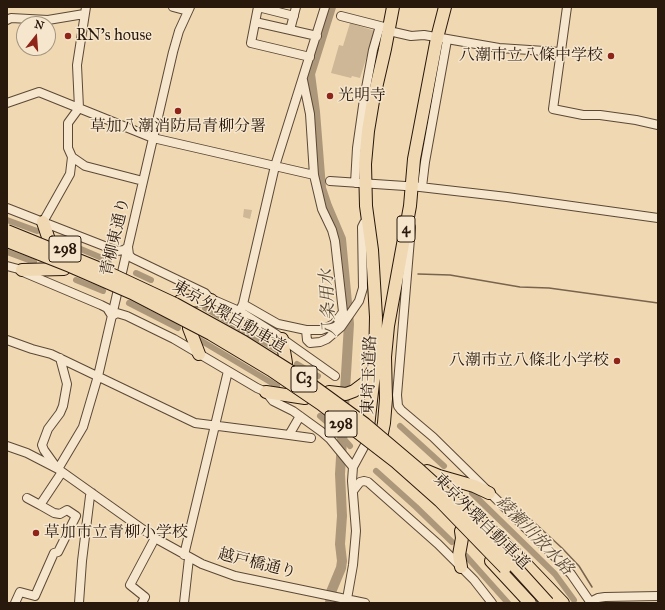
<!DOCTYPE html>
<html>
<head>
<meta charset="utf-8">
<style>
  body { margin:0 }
  #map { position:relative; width:665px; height:610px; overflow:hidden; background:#f0d8b2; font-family:"IM FELL Great Primer",serif }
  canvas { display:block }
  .frame { position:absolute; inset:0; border:8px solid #29180c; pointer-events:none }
  .north { position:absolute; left:16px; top:16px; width:40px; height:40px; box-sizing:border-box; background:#f5e6cd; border:1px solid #a39480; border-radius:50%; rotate:17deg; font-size:11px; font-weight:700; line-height:16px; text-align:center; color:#29180c }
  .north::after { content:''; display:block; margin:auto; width:14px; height:18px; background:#8f2418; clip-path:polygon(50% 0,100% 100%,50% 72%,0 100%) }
</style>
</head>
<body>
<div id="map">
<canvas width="665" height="610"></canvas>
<div class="frame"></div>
<div class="north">N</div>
</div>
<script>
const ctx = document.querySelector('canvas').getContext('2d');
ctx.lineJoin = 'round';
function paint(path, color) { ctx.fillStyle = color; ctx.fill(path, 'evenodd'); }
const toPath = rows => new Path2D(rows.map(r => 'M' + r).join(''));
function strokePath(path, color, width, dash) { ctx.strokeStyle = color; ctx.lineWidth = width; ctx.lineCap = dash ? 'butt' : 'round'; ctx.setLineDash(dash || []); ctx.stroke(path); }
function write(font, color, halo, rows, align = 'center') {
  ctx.font = font + ' "IM FELL Great Primer","Noto Serif JP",serif'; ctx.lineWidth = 3; ctx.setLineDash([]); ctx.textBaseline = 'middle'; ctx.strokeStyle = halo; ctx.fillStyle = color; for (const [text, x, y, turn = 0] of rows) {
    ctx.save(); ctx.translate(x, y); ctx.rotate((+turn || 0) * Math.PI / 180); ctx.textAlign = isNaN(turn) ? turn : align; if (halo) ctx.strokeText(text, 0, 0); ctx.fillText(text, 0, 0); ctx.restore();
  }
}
const green = toPath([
  [350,23,375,31,360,78,352,76,351,78,331,73,339,45,343,46],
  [244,209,252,210,250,219,243,217]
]);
const stream = toPath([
  [418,274,450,275,520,287,549,288,658,303],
  [525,514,562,548,579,566,592,587]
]);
const canal = toPath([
  [7,220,37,231],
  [62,241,109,261],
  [7,252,34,262],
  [136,273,151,280],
  [76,280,103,291],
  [129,303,178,328],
  [205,308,277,350],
  [200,340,277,386],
  [297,364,318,376],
  [320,416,336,430,350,446],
  [400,426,444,466],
  [376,471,416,507,452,542],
  [472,493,555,574,574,600],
  [466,556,508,603]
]);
const river = toPath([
  [330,603,331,592,341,568,342,561,340,544,342,516,340,474,349,324,341,239,327,206,321,188,315,112,310,74,331,7]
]);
const minor = toPath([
  [173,7,188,11],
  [567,7,553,109,583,115,600,115,636,120,658,125],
  [294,16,258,7,251,43,310,57],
  [341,16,384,27],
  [7,20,11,18,48,20,84,14],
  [255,22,317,36],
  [290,30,296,7],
  [389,31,411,36,424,35,499,48,560,52],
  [7,103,39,92,153,138,314,175],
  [72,157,85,166,143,181],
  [330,181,420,187,507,197,658,218],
  [355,183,357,148,364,99,373,50,380,26],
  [422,187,425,162,447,40],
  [7,208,117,251,124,250,128,247,129,255,132,258,205,293,211,300,216,301,239,311,277,335,335,376],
  [43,222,70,174,72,157,68,148,68,123,79,108,77,65,86,7],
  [411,227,397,395,398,406,401,410,433,437,556,558,571,574,591,603],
  [7,266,22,270,23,272,101,305,107,308,112,316,117,313,127,316,174,339,257,388,266,392,273,401,293,411,322,432,330,439,353,467],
  [243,304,278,324,306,330,321,330,326,328,334,324,343,312,335,241,332,230,322,209,314,175,310,114,303,80],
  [241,308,243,304,275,166,325,7],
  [306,330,307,340,310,343,320,342,327,339,341,327,359,301,363,288,362,227,364,223,368,220],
  [7,340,32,349,51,354,195,423,289,435,300,416],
  [289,435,311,438],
  [7,446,27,453,58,469,155,538,202,564,235,576,365,603],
  [54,464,44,450,42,445,48,429,60,413,63,406,67,384,60,358],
  [58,469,83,427,98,376,173,52,179,31,190,7],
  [353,491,360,482,364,481,368,482,438,544,474,580,492,603],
  [27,498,40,505],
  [184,555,228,371],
  [347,599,353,565,356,531,352,481,353,467,366,443],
  [590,602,598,598,605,597,658,596],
  [15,603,20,592,35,596,54,553,58,552,76,516,67,510,60,514,54,513,40,505,62,472],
  [79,603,82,561,90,496,92,493],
  [142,603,145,597,130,585,155,538],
  [184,603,189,558]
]);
const highway = toPath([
  [43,222,50,243],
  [22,270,64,269],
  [180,301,211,300],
  [189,328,199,354],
  [282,339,286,363],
  [266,392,305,398],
  [329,392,346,394,354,391,366,382,373,370],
  [367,436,375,365,376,317,372,250,366,206,365,164,368,131,373,101,385,49,393,7],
  [370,441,382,433,384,423,386,399,385,357,388,326,410,206,414,159,437,38,445,7],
  [427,471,439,476,474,486,489,493],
  [450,491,518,556,563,603],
  [461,531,462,538,459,555,461,567],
  [491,561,530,603]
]);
const highwayBridge = toPath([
  [7,231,98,268,175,304,244,342,306,381,365,424,417,468,449,497,481,529,548,603],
  [7,241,70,266,132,293,211,334,271,370,321,404,396,462,440,501,505,568]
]);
const markers = [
  [68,36,4,"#8f2418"],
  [611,56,4,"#8f2418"],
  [330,96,4,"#8f2418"],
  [178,111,4,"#8f2418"],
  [617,361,4,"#8f2418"],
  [36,533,4,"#8f2418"]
];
const shields = [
  [406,229,18],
  [65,249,32],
  [304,379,26],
  [341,424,32]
];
const shieldNames = [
  ["4",406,229],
  ["298",65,249],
  ["C3",304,379],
  ["298",341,424]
];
const poiNames = [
  ["RN's house",76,36],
  ["八潮市立八條中学校",603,56,"right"],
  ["光明寺",338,96],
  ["草加八潮消防局青柳分署",178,127,"center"],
  ["八潮市立八條北小学校",609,361,"right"],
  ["草加市立青柳小学校",44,533]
];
const streetNames = [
  ["青柳東通り",116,237,-77],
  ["東京外環自動車道",229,317,30],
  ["東埼玉道路",370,375,-88],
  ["東京外環自動車道",481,522,45],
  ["越戸橋通り",257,564,14]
];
const waterNames = [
  ["八条用水",329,303,-93],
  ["綾瀬川放水路",534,536,46]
];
paint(green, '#ceb796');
strokePath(stream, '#78644e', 1.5);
strokePath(canal, '#ac977a', 6);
strokePath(river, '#ac977a', 10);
strokePath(minor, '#5b4836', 10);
strokePath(highway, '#29180c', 14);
strokePath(minor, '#f5e6cd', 8);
strokePath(highway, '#f0d8b2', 12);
strokePath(highwayBridge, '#29180c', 14, []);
strokePath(highwayBridge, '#f0d8b2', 12);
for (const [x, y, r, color] of markers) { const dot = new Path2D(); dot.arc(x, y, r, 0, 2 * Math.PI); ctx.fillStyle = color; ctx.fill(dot); strokePath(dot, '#f5e6cd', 1.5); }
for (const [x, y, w] of shields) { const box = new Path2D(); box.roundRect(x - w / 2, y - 13, w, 26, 3); ctx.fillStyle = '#f5e6cd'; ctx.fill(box); strokePath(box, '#29180c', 1); }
write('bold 15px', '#29180c', null, shieldNames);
write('16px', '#29180c', '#f5e6cd', poiNames, 'left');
write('16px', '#29180c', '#f5e6cd', streetNames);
write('italic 17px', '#5d4b38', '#f5e6cd', waterNames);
</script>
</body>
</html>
